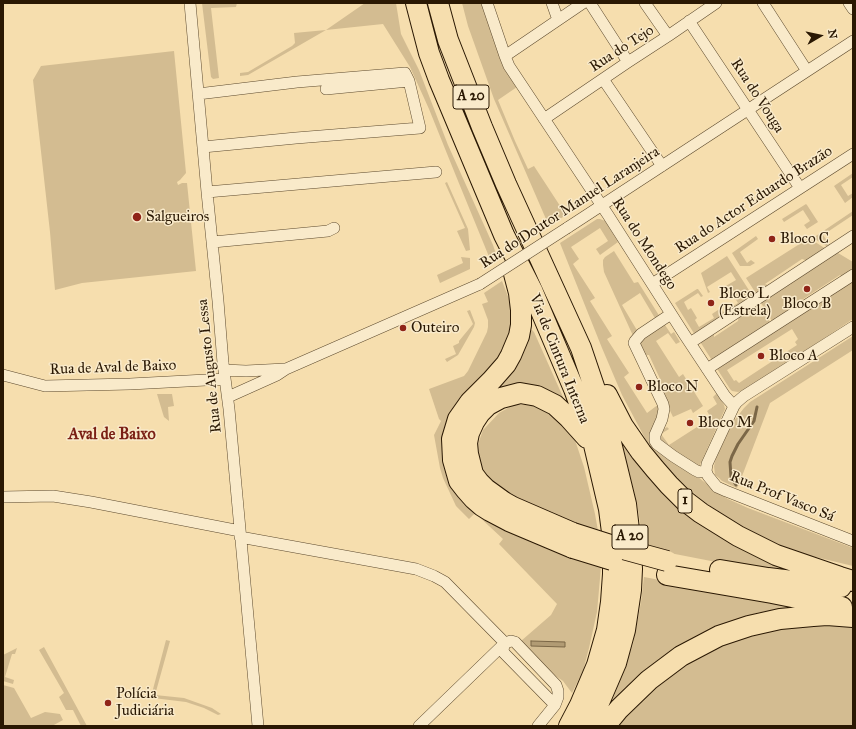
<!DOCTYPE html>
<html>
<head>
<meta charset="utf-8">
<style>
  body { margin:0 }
  #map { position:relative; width:856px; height:729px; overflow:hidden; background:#f6deae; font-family:"IM FELL Great Primer",serif }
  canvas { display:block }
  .frame { position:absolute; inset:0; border:4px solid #2a1803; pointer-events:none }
  .north { position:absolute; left:800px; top:16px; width:40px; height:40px; -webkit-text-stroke:3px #f9eaca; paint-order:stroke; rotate:81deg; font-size:11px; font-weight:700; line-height:16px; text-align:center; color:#2a1803 }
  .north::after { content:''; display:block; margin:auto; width:14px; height:18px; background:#2a1803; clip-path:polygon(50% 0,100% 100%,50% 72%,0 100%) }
</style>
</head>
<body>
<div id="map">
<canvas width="856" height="729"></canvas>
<div class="frame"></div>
<div class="north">N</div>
</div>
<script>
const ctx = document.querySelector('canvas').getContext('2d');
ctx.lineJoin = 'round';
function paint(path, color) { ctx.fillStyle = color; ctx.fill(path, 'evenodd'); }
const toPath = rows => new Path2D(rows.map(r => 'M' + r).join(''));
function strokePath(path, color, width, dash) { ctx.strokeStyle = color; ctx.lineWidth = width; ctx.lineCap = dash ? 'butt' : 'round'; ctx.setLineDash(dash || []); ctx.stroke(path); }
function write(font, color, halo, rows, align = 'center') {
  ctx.font = font + ' "IM FELL Great Primer",serif'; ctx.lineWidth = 3; ctx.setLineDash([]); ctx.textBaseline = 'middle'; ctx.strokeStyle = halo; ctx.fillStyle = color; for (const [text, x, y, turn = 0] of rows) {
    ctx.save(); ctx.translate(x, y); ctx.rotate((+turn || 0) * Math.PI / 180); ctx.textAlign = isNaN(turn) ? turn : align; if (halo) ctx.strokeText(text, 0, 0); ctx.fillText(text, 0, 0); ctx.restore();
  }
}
const green = toPath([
  [202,3,237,3,236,7,211,8,219,78,213,79,211,77],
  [365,3,396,3,401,34,419,70,448,145,493,245,498,260,492,264,456,176,429,109,410,67,383,24,326,30,248,75,240,76,240,73,248,72,292,46,295,43,294,33,326,30],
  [462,3,481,3,491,29,517,87,498,100,515,141,528,169,534,166,566,215,549,226,494,99,468,26],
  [174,51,186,173,180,180,177,182,178,185,182,183,187,183,196,271,82,283,55,290,53,268,50,232,33,80,41,66],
  [853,173,853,177,841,185,848,196,853,193,853,197,845,203,834,186],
  [447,182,468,229,470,250,466,251,457,231,465,228,445,183],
  [806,204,807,205,818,222,807,229,804,225,810,221,803,210,784,222,782,219],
  [853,211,853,215,823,235,830,245,828,247,813,238],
  [597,219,600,219,605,221,618,242,600,255,596,249,608,241,600,228,571,247,579,259,573,264,595,298,590,301,612,336,607,339,629,373,624,377,647,413,659,404,660,404,652,440,703,481,718,493,728,499,748,508,853,548,853,566,803,554,770,542,719,513,682,484,654,455,622,395,602,348,560,243],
  [756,236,758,239,740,252,747,263,751,260,755,263,750,266,740,266,732,253],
  [809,238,826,249,808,261,802,259,765,284,770,286,757,295,746,278],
  [833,250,853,262,853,319,749,388,738,392,732,391,730,389,714,364,775,326,758,298],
  [840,275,844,280,791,314,788,309],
  [792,329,798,339,795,342,797,345,739,383,736,380,734,381,727,370],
  [614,251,634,283,638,282,660,317,656,320,640,293,622,305,638,332,634,338,604,272,603,265,603,260,605,257],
  [727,256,754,298,695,335,675,303,697,289,698,289,703,296,701,297,698,293,684,302,688,310,691,308,697,318,695,320,699,327,714,318,712,314,721,308,723,312,738,303,733,295,730,297,724,287,736,280,731,272,707,287,710,292,708,293,701,273],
  [461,257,470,258,470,269,440,283,437,275,463,263],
  [502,281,511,304,512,330,453,487,458,497,467,504,601,567,597,612,589,648,583,671,572,693,563,681,553,674,546,667,521,641,551,615,557,604,499,544,503,539,475,513,469,519,456,506,443,478,440,468,434,435,441,421,439,419,429,389,464,376,468,371,487,332,488,327,488,320,482,304,488,302,484,293],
  [757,302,772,325,713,362,699,340,714,330,714,337,738,321,739,314],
  [470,310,475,323,474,327,458,355,447,362,445,359,456,354,453,346,459,343,459,341,473,324,467,311],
  [663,322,671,334,674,332,680,342,676,344,668,333,656,341,679,377,683,374,703,406,693,413,691,409,673,417,656,381,661,381,649,355,644,355,638,340],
  [529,330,532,330,534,332,563,397,561,399,499,388],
  [853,336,853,350,770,403,739,484,737,488,722,481,719,478,715,475,714,466,716,458,733,422,744,408,750,402],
  [717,393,724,405,725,409,699,467,659,442,659,432,667,427,669,429,661,434,669,445,711,418,707,411,717,404,713,397],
  [157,394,172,394,174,406,168,407,169,421,164,417,163,414],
  [515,404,535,406,553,414,564,425,575,440,584,467,595,514,598,531,570,522,505,494,491,482,479,464,477,447,483,430,499,413],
  [617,427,631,448,792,571,752,569,675,554,644,547,637,504,624,452],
  [644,577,686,585,798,606,757,613,718,626,689,640,659,659,629,685,611,704,633,644,641,602],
  [840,625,853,627,853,726,616,726,629,712,668,674,724,643,785,626],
  [166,640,170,641,155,695,184,698,212,708,221,714,218,715,204,708,186,702,153,698,152,693],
  [44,647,87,726,81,726,73,710,66,710,59,697,64,693,39,650],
  [17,648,15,654,12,654,5,677,14,680,13,684,3,681,3,655],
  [3,685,14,688,31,718,45,712,60,714,63,720,52,726,3,726]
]);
const water = toPath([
  [531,641,565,642,565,647,531,646,531,641]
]);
const stream = toPath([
  [736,485,731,477,730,462,732,456,738,444,754,421,757,407]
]);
const minor = toPath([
  [190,3,207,192,218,301,223,363,229,409,258,726],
  [487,3,505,56,509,66,608,215,684,334,725,396,734,406],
  [552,3,558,20],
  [590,3,628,62],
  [645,3,668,36],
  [763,3,807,71],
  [849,3,853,9],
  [689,21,800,188],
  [505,56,583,3],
  [603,79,662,166],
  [198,94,297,82,405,73,409,81],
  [544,119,628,62,668,36,716,3],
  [203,147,296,138,420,128,409,81,326,89],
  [207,192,436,172],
  [567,228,853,41],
  [213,242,328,231,334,228],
  [652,284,853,154],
  [671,314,641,334,635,341,634,343,663,404,664,409,662,419,655,435,655,441,657,444,673,456,695,470,699,472,706,471],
  [853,327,744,396,737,402,734,406,707,464,706,471,708,476,717,487,726,491,853,541],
  [690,343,853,236],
  [707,369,853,275],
  [224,370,246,371,285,369],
  [3,375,45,386,130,384,225,379],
  [228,397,277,375,286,369,480,284],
  [3,497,53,496,91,502,240,531],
  [240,537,416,569,434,576,445,582,505,643],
  [505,643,503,649,504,653,555,705],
  [419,726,505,643,511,641,515,642,556,685,558,691,558,697,555,705,538,726]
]);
const motorway = toPath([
  [416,3,429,53,439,80,504,235,532,290,574,389,594,445,609,509,613,540,613,574,611,602,607,630,597,665,580,705,569,726],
  [438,3,448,40,482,127,506,184,581,348,606,422,626,504,631,547,632,569,631,590,625,630,616,663,595,712,588,726],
  [513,270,519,293,521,310,521,325,519,336,511,355,506,364,492,380,470,402,458,419,452,439,453,460,459,481,466,490,474,499,482,506,490,511,509,521,573,548],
  [607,395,623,426,641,452,655,469,669,485,684,500,701,513,738,536,776,555,840,577,853,581],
  [573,533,513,507,504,502,486,489,479,482,473,474,468,454,467,443,469,433,474,422,480,413,488,405,501,398,520,393,537,396,555,405,569,418,587,438],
  [720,570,768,578,841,587],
  [667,575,772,593,842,607],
  [605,726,619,709,649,680,681,656,719,636,749,626,780,619,813,616,827,615,853,617]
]);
const minorBridge = toPath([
  [480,284,567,228]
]);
const motorwayBridge = toPath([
  [573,533,623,549,667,561],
  [573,548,612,560]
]);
const markers = [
  [137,217,5,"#8f2418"],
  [772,239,4,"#8f2418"],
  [807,289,4,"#8f2418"],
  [711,303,4,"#8f2418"],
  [403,328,4,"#8f2418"],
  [761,356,4,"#8f2418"],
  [639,387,4,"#8f2418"],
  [690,423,4,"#8f2418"],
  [108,703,4,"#8f2418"]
];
const shields = [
  [471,97,36],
  [685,501,14],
  [630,537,36]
];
const shieldNames = [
  ["A 20",471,97],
  ["1",685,501],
  ["A 20",630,537]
];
const streetNames = [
  ["Rua do Tejo",622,49,-33],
  ["Rua do Vouga",757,96,57],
  ["Rua do Actor Eduardo Brazão",754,200,-33],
  ["Rua do Doutor Manuel Laranjeira",570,208,-33],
  ["Rua do Mondego",644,244,57],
  ["Via de Cintura Interna",559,359,68],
  ["Rua de Augusto Lessa",210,366,-96],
  ["Rua de Aval de Baixo",113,368,-2],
  ["Rua Prof Vasco Sá",782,497,22]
];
const poiNames = [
  ["Salgueiros",146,217],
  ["Bloco C",780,239],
  ["Bloco L",719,294],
  ["(Estrela)",719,311],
  ["Bloco B",807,304,"center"],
  ["Outeiro",411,328],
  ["Bloco A",769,356],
  ["Bloco N",647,387],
  ["Bloco M",698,423],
  ["Polícia",116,694],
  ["Judiciária",116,711]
];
const neighbourhoodNames = [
  ["Aval de Baixo",112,435]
];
paint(green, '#d3bc91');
paint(water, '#b19b74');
strokePath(water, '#7b6747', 1);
strokePath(stream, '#7b6747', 3);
strokePath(minor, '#5d4a2e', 12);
strokePath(motorway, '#2a1803', 22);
strokePath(minor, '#f9eaca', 11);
strokePath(motorway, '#f6deae', 20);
strokePath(minorBridge, '#5d4a2e', 12, []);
strokePath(motorwayBridge, '#2a1803', 22, []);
strokePath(minorBridge, '#f9eaca', 11);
strokePath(motorwayBridge, '#f6deae', 20);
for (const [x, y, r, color] of markers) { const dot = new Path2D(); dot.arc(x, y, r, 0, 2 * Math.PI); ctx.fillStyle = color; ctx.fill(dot); strokePath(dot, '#f9eaca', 1.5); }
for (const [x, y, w] of shields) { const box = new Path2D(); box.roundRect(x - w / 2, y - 12, w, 24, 3); ctx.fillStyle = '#f9eaca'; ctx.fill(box); strokePath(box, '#2a1803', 1); }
write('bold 14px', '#2a1803', null, shieldNames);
write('15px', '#2a1803', '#f9eaca', streetNames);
write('15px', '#2a1803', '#f9eaca', poiNames, 'left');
write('bold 16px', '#7a1f14', '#f9eaca', neighbourhoodNames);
</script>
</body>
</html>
